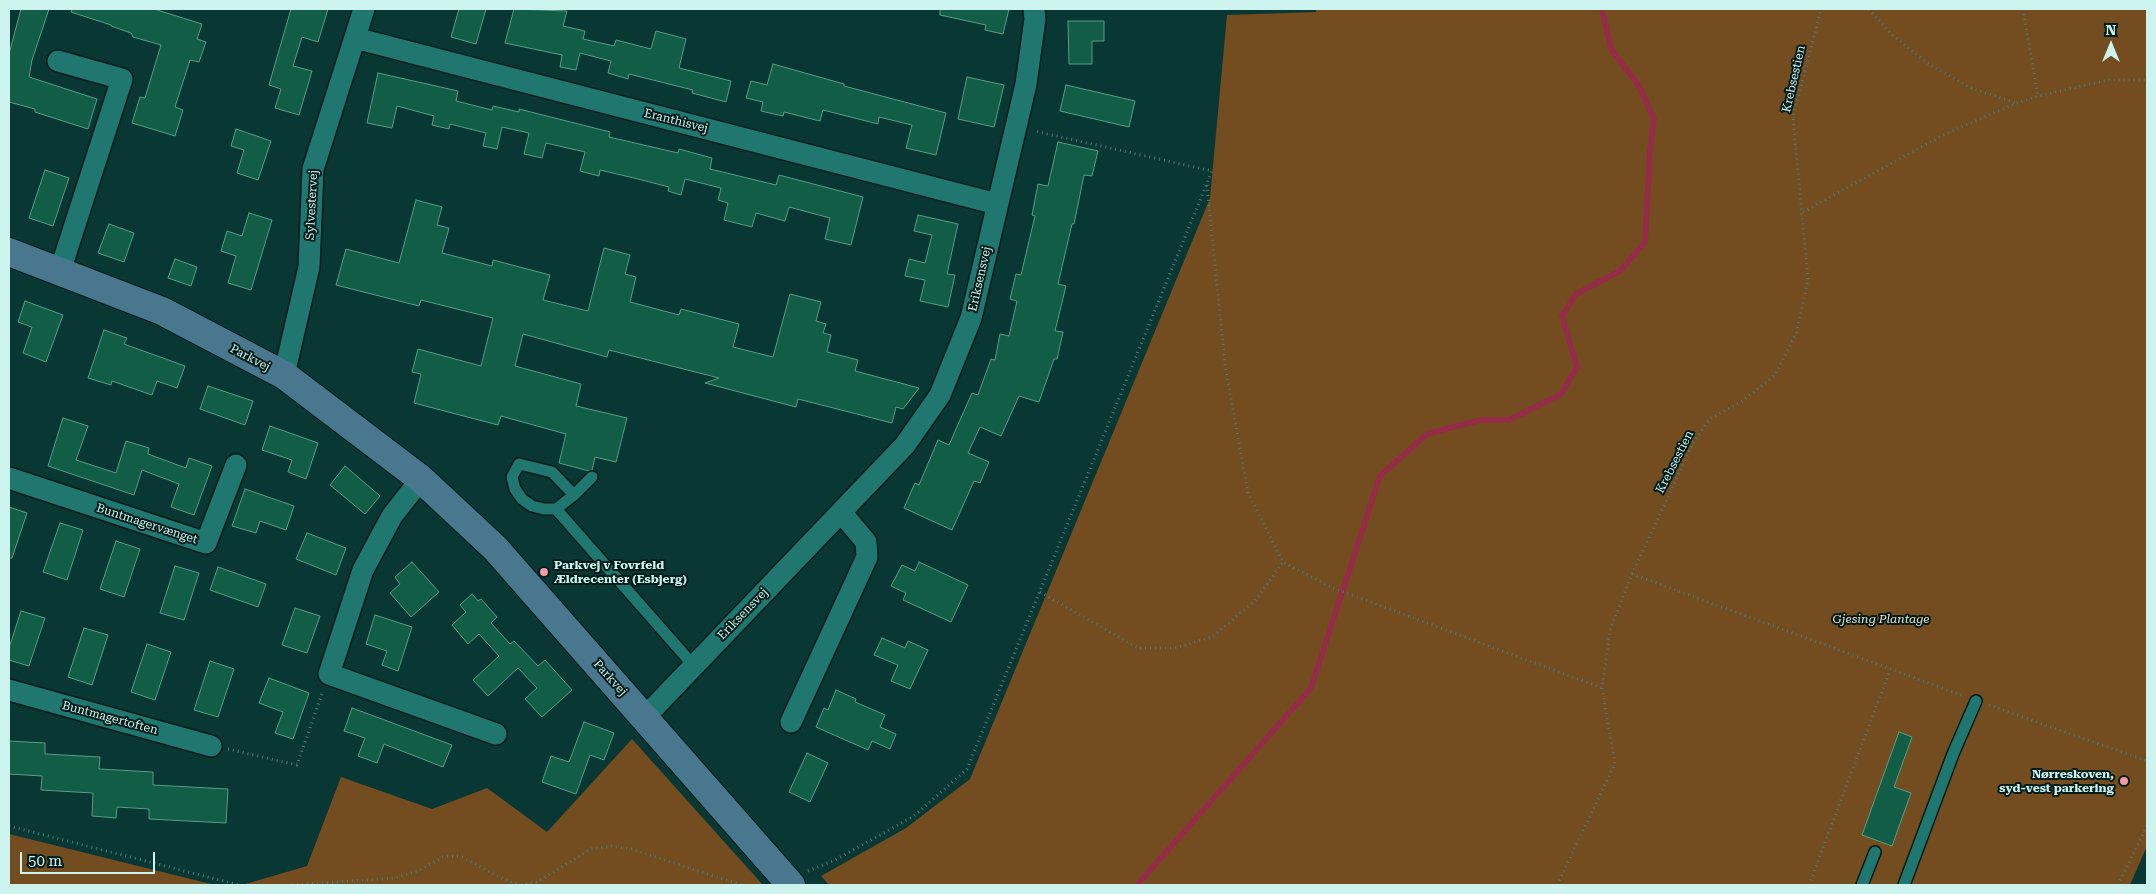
<!DOCTYPE html>
<html>
<head>
<meta charset="utf-8">
<style>
  body { margin:0 }
  #map { position:relative; width:2156px; height:894px; overflow:hidden; background:#083734; font-family:"Roboto Serif",serif }
  canvas { display:block }
  .frame { position:absolute; inset:0; border:10px solid #ccf3ee; pointer-events:none }
  .north { position:absolute; left:2086px; top:20px; width:50px; height:50px; -webkit-text-stroke:4px #031c1a; paint-order:stroke; rotate:0deg; font-size:14px; font-weight:700; line-height:20px; text-align:center; color:#ccf3ee }
  .north::after { content:''; display:block; margin:auto; width:18px; height:22px; background:#ccf3ee; clip-path:polygon(50% 0,100% 100%,50% 72%,0 100%) }
  .scale { position:absolute; left:20px; top:852px; width:135px; height:22px; box-sizing:border-box; border:2px solid #ccf3ee; border-top:0; padding-left:6px; font-size:15px; line-height:18px; white-space:nowrap; color:#ccf3ee; -webkit-text-stroke:4px #031c1a; paint-order:stroke }
</style>
</head>
<body>
<div id="map">
<canvas width="2156" height="894"></canvas>
<div class="frame"></div>
<div class="north">N</div>
<div class="scale">50 m</div>
</div>
<script>
const ctx = document.querySelector('canvas').getContext('2d');
ctx.lineJoin = 'round';
function paint(path, color) { ctx.fillStyle = color; ctx.fill(path, 'evenodd'); }
const toPath = rows => new Path2D(rows.map(r => 'M' + r).join(''));
function strokePath(path, color, width, dash) { ctx.strokeStyle = color; ctx.lineWidth = width; ctx.lineCap = dash ? 'butt' : 'round'; ctx.setLineDash(dash || []); ctx.stroke(path); }
function write(font, color, halo, rows, align = 'center') {
  ctx.font = font + ' "Roboto Serif",serif'; ctx.lineWidth = 4; ctx.setLineDash([]); ctx.textBaseline = 'middle'; ctx.strokeStyle = halo; ctx.fillStyle = color; for (const [text, x, y, turn = 0] of rows) {
    ctx.save(); ctx.translate(x, y); ctx.rotate((+turn || 0) * Math.PI / 180); ctx.textAlign = isNaN(turn) ? turn : align; if (halo) ctx.strokeText(text, 0, 0); ctx.fillText(text, 0, 0); ctx.restore();
  }
}
const green = toPath([
  [1316,9,2147,9,2147,846,2130,885,829,885,821,876,906,828,970,779,1210,198,1227,15,1316,12],
  [632,739,763,885,242,885,307,866,341,777,432,809,487,788,547,832],
  [9,834,215,885,9,885]
]);
const stream = toPath([
  [1137,885,1311,688,1380,476,1427,434,1480,420,1509,420,1561,394,1577,367,1562,316,1576,294,1620,271,1645,242,1650,151,1654,119,1639,86,1611,49,1602,9]
]);
const building = toPath([
  [21,9,49,9,32,60,29,77,97,99,88,129,35,112,35,109,9,102,9,54,21,9],
  [72,9,154,9,202,24,197,39,206,42,199,62,190,60,175,107,183,110,175,136,132,123,140,97,145,98,161,45,133,37,131,33,111,26,111,25,71,12,72,9],
  [291,9,328,9,318,42,302,37,293,66,312,71,299,115,275,108,281,89,269,85,291,9],
  [459,9,486,9,476,44,451,37,459,9],
  [514,9,567,11,563,26,585,31,583,39,614,46,616,40,651,49,656,31,686,39,679,68,731,81,726,102,692,93,693,90,629,74,628,79,608,73,611,61,580,53,576,70,560,67,562,55,505,43,514,9],
  [940,9,1009,9,1003,34,985,30,986,25,940,15,940,9],
  [1068,21,1104,21,1104,41,1092,41,1092,64,1069,64,1068,21],
  [773,64,844,84,844,86,946,113,936,155,906,148,912,125,879,117,878,124,823,110,820,121,784,112,783,116,761,111,763,102,746,98,751,81,767,85,773,64],
  [378,73,458,91,456,101,492,110,493,106,519,112,519,109,610,132,609,137,678,153,679,149,712,158,710,169,776,185,779,175,863,197,851,245,825,239,830,218,789,207,785,221,756,213,752,227,724,220,728,203,718,200,721,188,685,179,681,195,668,191,669,187,634,178,600,170,599,176,580,171,585,152,546,143,542,158,524,154,529,133,502,127,497,149,483,146,486,133,450,124,449,129,432,125,434,116,397,106,392,128,367,123,378,73],
  [967,77,1004,85,994,127,958,119,967,77],
  [1066,85,1135,101,1129,127,1060,111,1066,85],
  [236,129,271,141,258,180,237,173,244,150,231,146,236,129],
  [1058,142,1098,151,1092,176,1084,175,1074,224,1072,224,1058,284,1066,286,1055,331,1063,332,1057,359,1054,359,1039,402,1019,396,1001,436,980,427,968,453,989,462,980,483,974,481,952,530,904,508,915,483,919,485,938,440,949,445,972,393,978,395,991,359,995,360,1000,334,1009,336,1017,301,1010,299,1016,274,1021,275,1035,216,1032,215,1038,184,1048,186,1058,142],
  [45,170,69,178,53,226,29,218,45,170],
  [416,200,442,207,437,225,449,228,442,253,492,266,493,260,550,275,543,300,588,311,604,248,630,255,625,274,636,277,630,302,679,315,681,309,739,324,733,347,773,357,790,294,821,302,816,321,826,324,823,333,831,335,827,352,858,360,855,371,919,388,903,409,896,407,892,423,798,399,796,407,705,383,719,378,609,350,607,357,523,334,515,366,581,384,576,406,627,418,616,462,595,457,592,470,589,471,559,463,566,434,501,416,498,425,414,403,421,374,412,372,418,349,481,366,493,318,421,300,419,306,336,285,346,249,399,263,416,200],
  [249,213,272,220,251,290,228,283,236,256,221,251,227,231,242,236,249,213],
  [918,215,958,224,947,274,955,275,948,307,920,301,925,280,905,276,909,259,925,263,932,235,914,231,918,215],
  [109,224,134,233,124,262,98,253,109,224],
  [175,259,197,267,191,286,168,278,175,259],
  [25,301,63,315,46,362,23,353,32,327,18,322,25,301],
  [104,330,127,338,124,344,185,366,177,388,157,381,152,395,112,381,111,385,88,378,104,330],
  [208,386,253,401,245,425,200,409,208,386],
  [63,418,88,426,76,460,116,473,126,441,149,448,148,454,186,468,189,458,212,466,194,515,171,507,179,484,142,470,134,495,48,466,63,418],
  [270,426,318,443,306,479,288,472,292,460,262,450,270,426],
  [345,466,380,496,365,514,330,485,345,466],
  [245,489,294,506,286,530,260,521,256,533,232,526,245,489],
  [9,507,27,513,12,558,9,558,9,507],
  [60,523,83,530,67,580,43,572,60,523],
  [307,533,346,548,336,575,296,559,307,533],
  [116,541,140,549,124,597,100,589,116,541],
  [412,562,439,592,411,617,390,593,400,584,395,577,412,562],
  [919,562,968,585,951,622,903,600,906,593,891,586,902,565,915,571,919,562],
  [175,566,199,573,184,620,160,613,175,566],
  [218,567,266,584,258,607,210,590,218,567],
  [472,594,478,601,481,599,497,617,491,623,510,644,514,641,538,666,545,660,572,690,542,717,525,699,537,688,518,668,488,696,473,680,499,656,479,634,468,644,452,625,466,612,460,605,472,594],
  [295,608,320,616,307,653,282,645,295,608],
  [21,611,45,618,29,666,9,660,9,648,21,611],
  [375,615,412,627,398,671,382,665,387,651,366,644,375,615],
  [84,628,108,635,92,685,68,677,84,628],
  [882,638,905,648,908,641,928,650,910,689,891,681,898,665,874,655,882,638],
  [147,644,171,652,155,700,131,692,147,644],
  [210,661,234,669,218,717,194,710,210,661],
  [269,678,309,693,293,739,275,733,283,712,259,703,269,678],
  [836,690,856,699,855,702,885,715,880,727,896,734,890,749,872,741,868,750,816,727,824,708,828,710,836,690],
  [352,708,452,745,443,767,384,744,377,763,358,756,365,738,344,731,352,708],
  [584,722,614,733,604,760,590,755,576,794,542,782,551,756,569,762,584,722],
  [1899,732,1912,737,1894,787,1911,793,1892,846,1862,835,1899,732],
  [9,741,45,743,45,754,100,757,99,769,153,772,153,785,228,789,226,823,149,819,149,809,117,807,116,818,92,816,93,793,41,790,42,776,9,774,9,741],
  [807,753,828,763,810,802,789,792,807,753]
]);
const path = toPath([
  [1869,9,1891,34,1929,64,1971,88,2016,103],
  [2023,9,2038,96],
  [1207,185,1225,365,1248,493,1283,562,1333,588,1602,688],
  [1803,212,1943,135,2017,103,2038,96,2108,80,2147,80],
  [1632,574,1964,696],
  [1040,592,1138,648,1175,648,1212,637,1254,602,1283,562],
  [1989,705,2147,761],
  [228,749,297,765,323,691],
  [9,826,239,885],
  [808,871,835,860,914,816,967,769,1212,171,1034,131],
  [292,885,395,878,420,870,443,857,460,856,505,880,520,885],
  [521,885,537,882,591,849,612,846,631,849,742,885],
  [1557,885,1615,764,1602,688,1610,630,1632,574,1694,441,1711,418,1741,402,1775,375,1796,334,1808,280,1793,117,1821,9],
  [1809,885,1890,670],
  [2118,885,2147,826]
]);
const lane = toPath([
  [574,495,552,472,519,464,512,477,515,489,522,499,532,506,544,509,556,509,574,495,592,477],
  [556,509,694,666],
  [1862,885,1875,852],
  [1904,885,1953,754,1976,701]
]);
const street = toPath([
  [355,38,997,204],
  [58,61,122,79,60,271],
  [284,375,309,267,313,169,364,9],
  [9,478,206,543,236,465],
  [421,479,392,516,363,570,329,674,496,734],
  [9,690,211,746],
  [645,717,905,445,940,395,971,318,1026,84,1035,19,1034,9],
  [791,722,867,557,866,542,841,512]
]);
const secondary = toPath([
  [9,252,162,311,284,375,421,479,495,548,791,885]
]);
const markers = [
  [544,572,5,"#f39aab"],
  [2124,781,5,"#f39aab"]
];
const streetNames = [
  ["Krebsestien",1794,79,-77],
  ["Eranthisvej",676,121,14],
  ["Sylvestervej",312,205,-87],
  ["Eriksensvej",980,279,-77],
  ["Parkvej",250,358,28],
  ["Krebsestien",1675,462,-63],
  ["Buntmagervænget",147,524,18],
  ["Eriksensvej",743,614,-46],
  ["Parkvej",610,678,48],
  ["Buntmagertoften",110,718,15]
];
const poiNames = [
  ["Parkvej v Fovrfeld",554,565],
  ["Ældrecenter (Esbjerg)",554,579],
  ["Nørreskoven,",2114,774,"right"],
  ["syd-vest parkering",2114,788,"right"]
];
const parkNames = [
  ["Gjesing Plantage",1881,619]
];
paint(green, '#734c1f');
strokePath(stream, '#962a49', 5.5);
paint(building, '#115d46');
strokePath(building, '#599d84', 1);
strokePath(lane, '#031c1a', 14);
strokePath(street, '#031c1a', 24);
strokePath(secondary, '#031c1a', 30);
strokePath(path, '#507c78', 3, [1, 4]);
strokePath(lane, '#1f7770', 11);
strokePath(street, '#1f7770', 21);
strokePath(secondary, '#49788e', 28);
for (const [x, y, r, color] of markers) { const dot = new Path2D(); dot.arc(x, y, r, 0, 2 * Math.PI); ctx.fillStyle = color; ctx.fill(dot); strokePath(dot, '#031c1a', 2); }
write('12px', '#ccf3ee', '#031c1a', streetNames);
write('bold 12px', '#ccf3ee', '#031c1a', poiNames, 'left');
write('italic 12px', '#f3dfcb', '#031c1a', parkNames);
</script>
</body>
</html>
